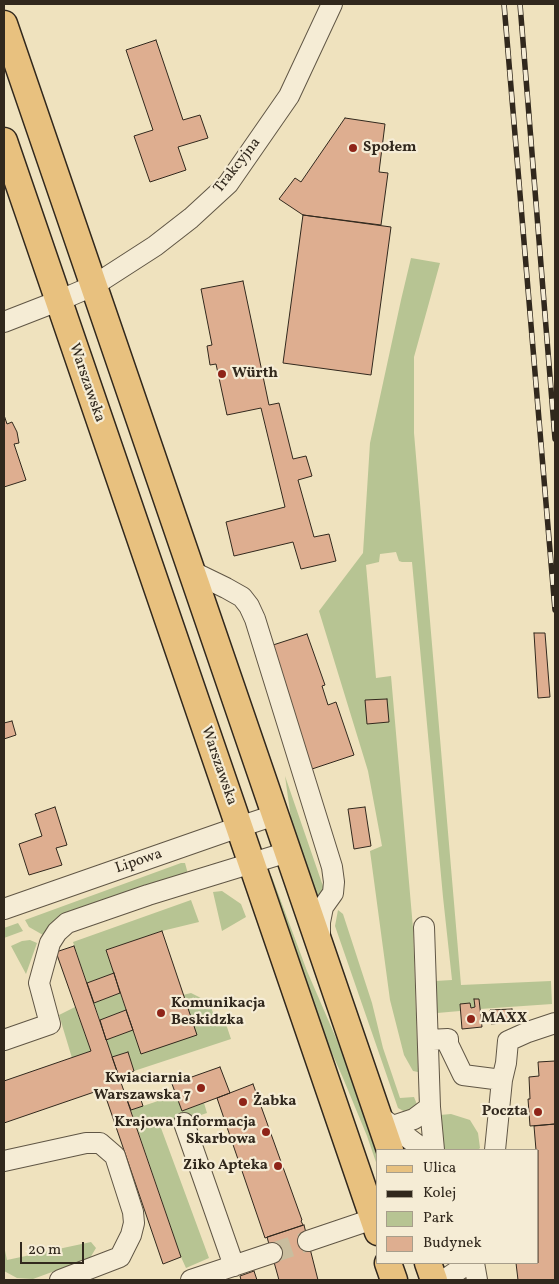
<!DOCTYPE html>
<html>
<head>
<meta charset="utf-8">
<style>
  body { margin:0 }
  #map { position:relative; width:559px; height:1284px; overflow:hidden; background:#efe2be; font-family:Vollkorn,serif }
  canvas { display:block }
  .frame { position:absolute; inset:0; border:5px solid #31281d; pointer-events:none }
  .legend { position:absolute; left:376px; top:1149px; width:162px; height:115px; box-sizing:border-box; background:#f5ecd5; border:1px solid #a79e8b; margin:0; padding:6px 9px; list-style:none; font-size:15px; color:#31281d }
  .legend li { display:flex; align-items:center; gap:10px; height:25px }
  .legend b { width:25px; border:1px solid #a79e8b }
  .scale { position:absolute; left:20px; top:1242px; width:64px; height:22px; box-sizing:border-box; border:2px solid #31281d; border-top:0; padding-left:6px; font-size:15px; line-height:18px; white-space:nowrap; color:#31281d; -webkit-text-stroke:4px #f5ecd5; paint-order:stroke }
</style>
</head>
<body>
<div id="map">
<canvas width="559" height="1284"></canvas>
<div class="frame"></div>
<ul class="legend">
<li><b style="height:6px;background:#e8c17f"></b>Ulica</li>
<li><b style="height:6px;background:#31281d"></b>Kolej</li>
<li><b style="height:14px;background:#b7c493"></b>Park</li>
<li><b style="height:14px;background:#deae90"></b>Budynek</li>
</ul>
<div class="scale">20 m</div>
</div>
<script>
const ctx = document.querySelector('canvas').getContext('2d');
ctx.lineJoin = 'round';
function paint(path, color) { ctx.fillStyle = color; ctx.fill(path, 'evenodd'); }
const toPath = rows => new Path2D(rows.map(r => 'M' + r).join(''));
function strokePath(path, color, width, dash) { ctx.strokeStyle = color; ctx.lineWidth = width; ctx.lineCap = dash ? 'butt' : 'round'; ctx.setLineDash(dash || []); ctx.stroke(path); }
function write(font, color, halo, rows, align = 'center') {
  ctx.font = font + ' Vollkorn,serif'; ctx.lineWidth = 4.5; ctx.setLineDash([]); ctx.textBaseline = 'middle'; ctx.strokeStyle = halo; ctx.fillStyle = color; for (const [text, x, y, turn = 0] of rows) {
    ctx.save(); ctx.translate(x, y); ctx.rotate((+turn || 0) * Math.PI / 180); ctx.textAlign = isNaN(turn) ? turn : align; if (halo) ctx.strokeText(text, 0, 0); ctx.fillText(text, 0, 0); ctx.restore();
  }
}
const green = toPath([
  [411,258,440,263,414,357,414,433,461,985,551,981,552,1004,480,1009,479,999,474,999,475,1007,471,1008,470,1003,460,1004,460,1011,437,1013,435,981,452,980,443,897,412,562,402,562,399,561,396,552,380,554,379,562,366,565,376,678,391,676,413,928,418,1072,413,1071,404,1055,390,1000,370,851,382,846,368,771,319,611,363,553,370,443,401,300],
  [285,776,325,892,320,897,316,894,293,833],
  [181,863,185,863,188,874,63,916,43,935,29,927,25,920],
  [269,874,270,874,272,877,307,971,352,1075,378,1150,378,1168,367,1136,343,1078,315,1015],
  [222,891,241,904,246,917,222,931,213,892],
  [191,900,199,922,162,931,106,950,114,973,87,983,73,942],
  [338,910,343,914,372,1003,383,1048,400,1098,414,1097,418,1107,407,1113,398,1108,335,926],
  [18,923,23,931,4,938,4,928],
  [30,940,37,943,26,974,11,946,22,941],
  [120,993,126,1010,100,1020,94,1003],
  [191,993,209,1002,215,1018,223,1015,231,1039,134,1071,128,1052,112,1057,106,1040,133,1030,141,1053,183,995],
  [75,1007,91,1051,72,1058,59,1015],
  [176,1095,182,1111,204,1103,207,1113,161,1128,209,1258,186,1268,181,1257,131,1110],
  [451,1114,470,1120,478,1133,480,1148,478,1150,441,1150,440,1115],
  [91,1242,96,1248,90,1258,33,1279,17,1278,4,1271,4,1246,7,1260]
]);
const building = toPath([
  [156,40,183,120,200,115,208,138,178,147,186,170,150,182,134,136,153,130,126,50,156,40],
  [345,118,385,124,379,172,388,173,381,225,303,215,279,199,295,178,301,182,345,118],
  [303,215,391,227,371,375,283,363,303,215],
  [243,281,269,405,279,403,293,459,306,456,312,476,298,480,314,537,329,534,336,561,301,569,293,542,234,556,226,522,285,507,261,408,227,415,216,364,210,365,207,346,212,345,201,289,243,281],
  [4,415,7,424,12,422,17,432,19,443,14,444,26,480,4,487,4,415],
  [534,633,545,633,550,697,538,698,534,633],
  [307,634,325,685,322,686,328,705,336,702,354,755,306,771,270,646,307,634],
  [387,699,389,722,367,724,365,700,387,699],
  [12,721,16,735,4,739,4,723,12,721],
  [55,807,67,845,56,848,62,865,29,875,19,844,42,836,35,814,55,807],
  [365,807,371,846,354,849,348,809,365,807],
  [162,931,197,1035,141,1054,106,950,162,931],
  [74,946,181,1257,163,1264,103,1089,4,1123,4,1081,91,1051,56,952,74,946],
  [114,973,120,993,94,1003,87,983,114,973],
  [474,999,479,999,482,1027,462,1029,460,1004,470,1003,471,1008,475,1007,474,999],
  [512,1009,514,1022,491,1024,490,1010,512,1009],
  [126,1010,133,1030,106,1040,100,1020,126,1010],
  [128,1052,134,1071,119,1077,112,1057,128,1052],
  [555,1061,555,1124,530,1126,528,1099,530,1099,529,1077,539,1076,538,1062,555,1061],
  [220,1067,230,1093,182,1111,172,1084,220,1067],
  [253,1084,302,1220,301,1221,303,1225,265,1238,217,1098,253,1084],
  [134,1095,140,1097,143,1106,131,1110,126,1097,134,1095],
  [555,1124,555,1280,518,1280,516,1263,538,1263,538,1150,536,1150,534,1126,555,1124],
  [304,1225,318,1280,279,1280,267,1237,304,1225],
  [254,1271,257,1280,241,1280,240,1276,254,1271]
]);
const minorTunnel = toPath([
  [272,1253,308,1241]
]);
const minor = toPath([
  [4,322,58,301,93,286,155,246,191,218,228,184,289,96,332,4],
  [191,571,226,588,242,597,249,606,255,619,332,867,334,882,333,893,323,907,320,922,320,938],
  [4,909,239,827,275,815],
  [424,927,430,1107,434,1150],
  [4,1040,50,1024,39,983,50,943,57,932,67,923,148,895,288,852],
  [428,1040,448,1039,448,1044,463,1075,502,1080,495,1150],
  [502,1080,506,1063,508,1041,528,1032,555,1023],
  [378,1115,424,1150],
  [184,1123,234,1266],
  [393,1126,414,1119,430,1107],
  [4,1161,86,1143,100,1143,115,1156,133,1212,134,1223,131,1235,120,1257,60,1280],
  [308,1241,373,1219],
  [474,1263,477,1280],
  [191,1280,272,1253],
  [444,1280,469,1263]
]);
const major = toPath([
  [4,24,390,1150],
  [4,141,378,1232],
  [388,1263,394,1280],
  [428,1263,434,1280]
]);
const rail = toPath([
  [504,4,555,610],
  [520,4,555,439]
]);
const markers = [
  [353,148,5,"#8f2418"],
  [222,374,5,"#8f2418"],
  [161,1013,5,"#8f2418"],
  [471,1019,5,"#8f2418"],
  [201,1088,5,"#8f2418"],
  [243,1102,5,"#8f2418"],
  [538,1112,5,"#8f2418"],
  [266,1132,5,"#8f2418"],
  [278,1166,5,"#8f2418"]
];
const poiNames = [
  ["Społem",363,148],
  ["Würth",232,374],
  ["Komunikacja",171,1004],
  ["Beskidzka",171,1021],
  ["MAXX",481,1019],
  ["Kwiaciarnia",191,1079,"right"],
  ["Warszawska 7",191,1096,"right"],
  ["Żabka",253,1102],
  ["Poczta",528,1112,"right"],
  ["Krajowa Informacja",256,1123,"right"],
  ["Skarbowa",256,1140,"right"],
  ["Ziko Apteka",268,1166,"right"]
];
const streetNames = [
  ["Trakcyjna",238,166,-52],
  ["Warszawska",86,383,71],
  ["Warszawska",218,766,71],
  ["Lipowa",139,862,-19]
];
paint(green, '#b7c493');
paint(building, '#deae90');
strokePath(building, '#31281d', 1);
strokePath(minorTunnel, '#c9bd9e', 20, [20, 10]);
strokePath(minor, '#605645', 22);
strokePath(major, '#31281d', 29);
strokePath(minor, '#f5ecd5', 20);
strokePath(major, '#e8c17f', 26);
strokePath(rail, '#31281d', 5.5);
strokePath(rail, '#f5ecd5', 4, [11]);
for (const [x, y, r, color] of markers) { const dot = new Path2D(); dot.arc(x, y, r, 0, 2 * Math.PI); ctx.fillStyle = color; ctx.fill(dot); strokePath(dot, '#f5ecd5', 2); }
write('bold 15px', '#31281d', '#f5ecd5', poiNames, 'left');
write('15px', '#31281d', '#f5ecd5', streetNames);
</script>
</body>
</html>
